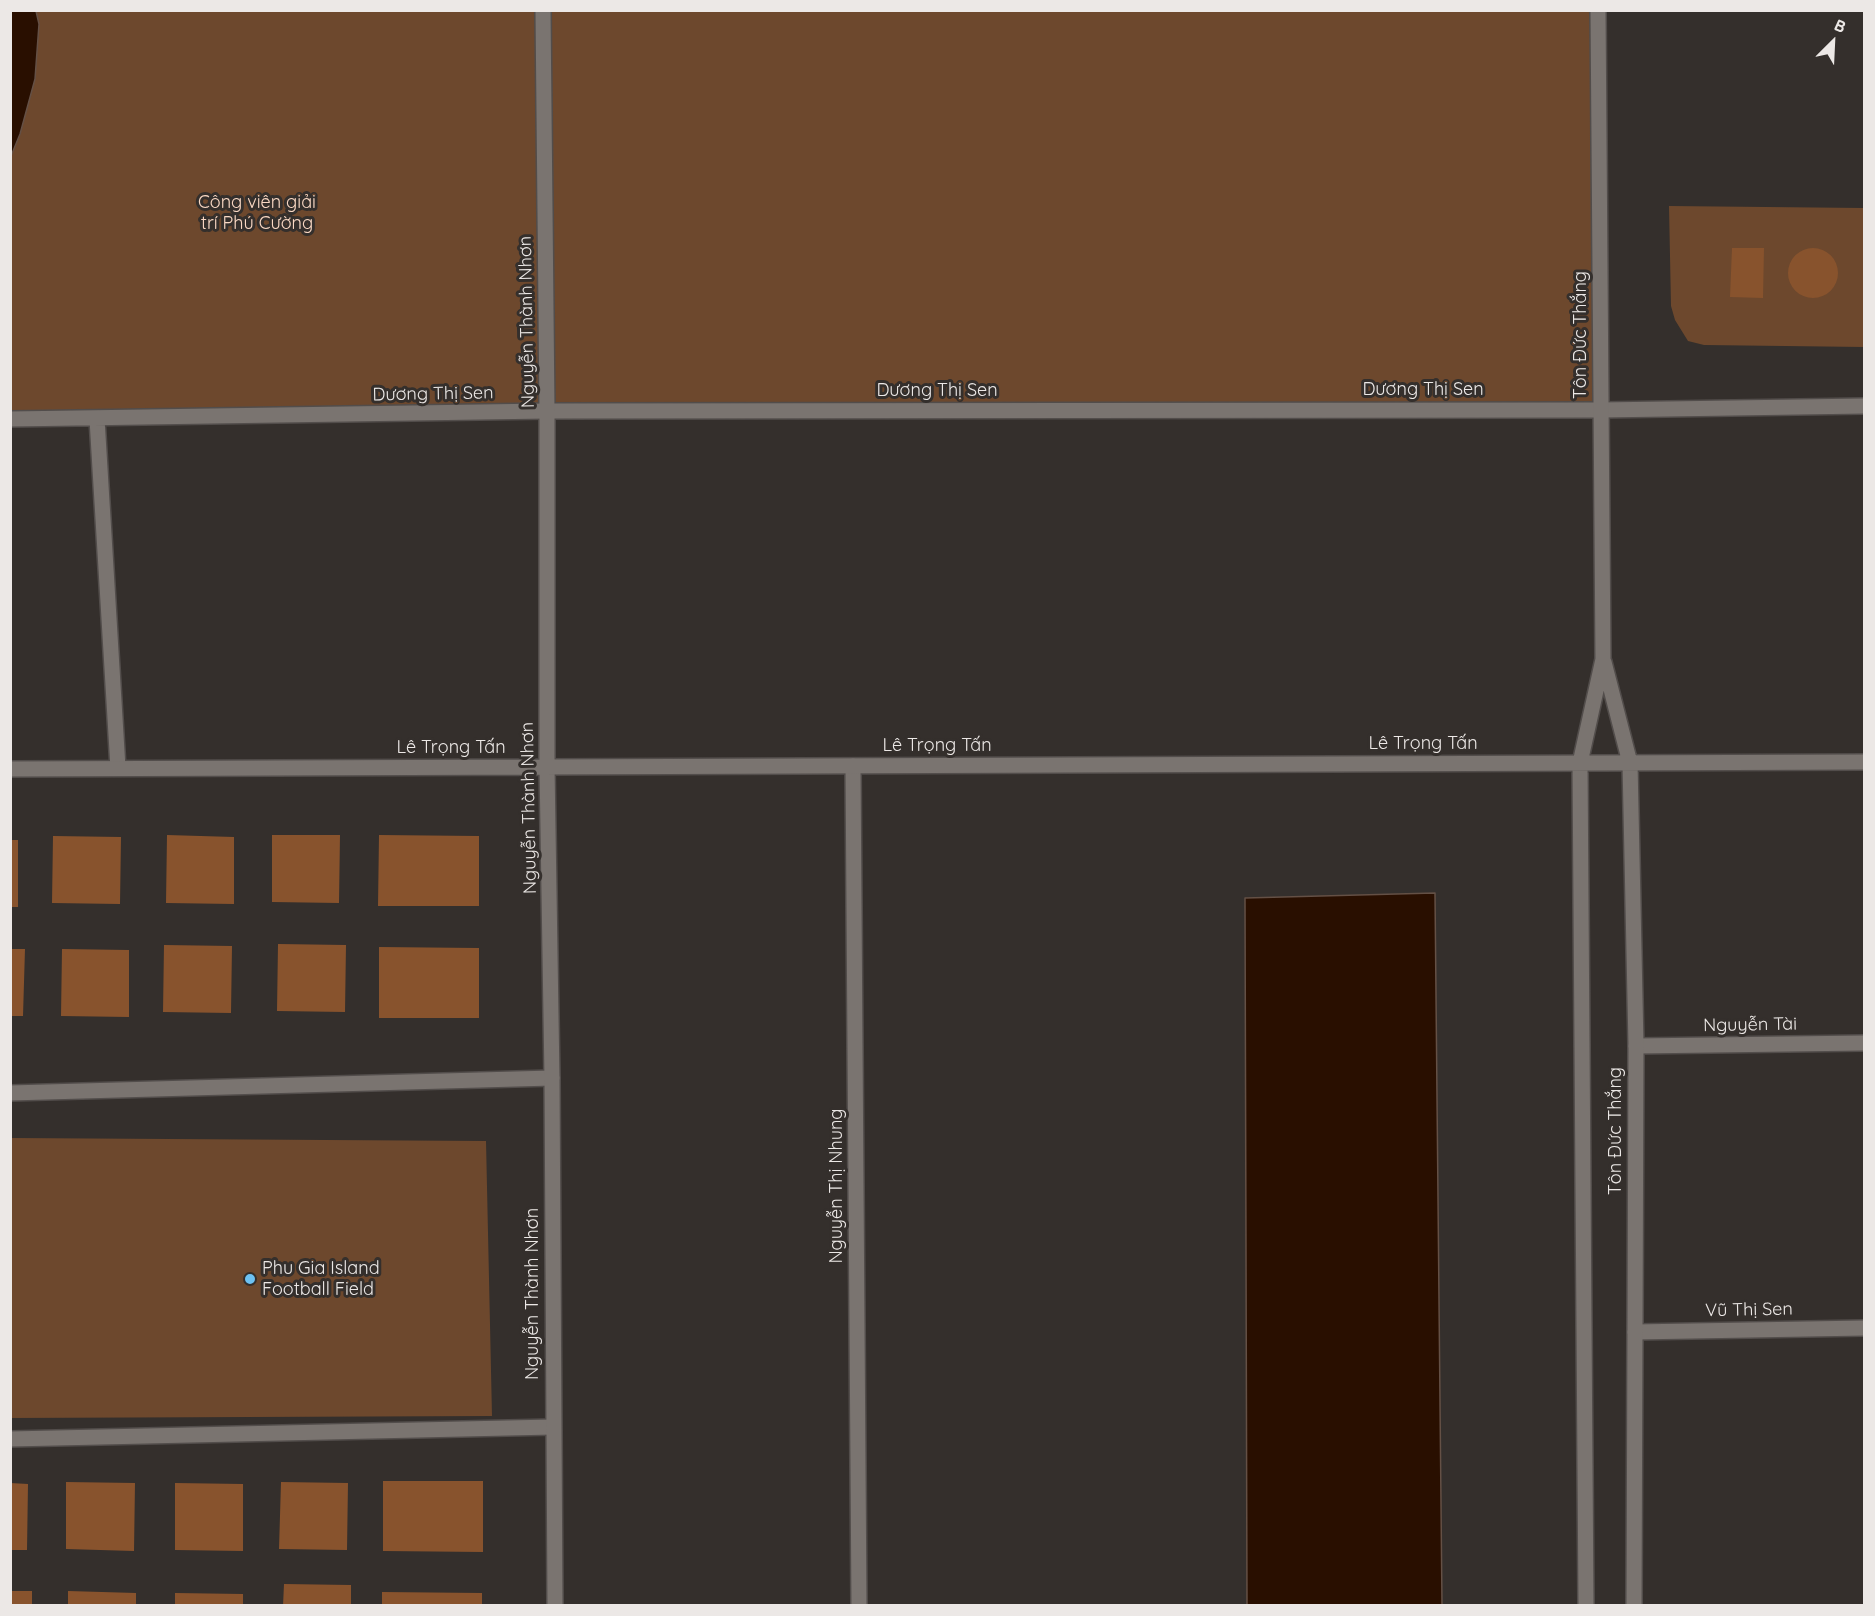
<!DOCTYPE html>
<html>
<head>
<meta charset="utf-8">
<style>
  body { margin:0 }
  #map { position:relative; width:1875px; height:1616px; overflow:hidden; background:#342f2c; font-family:Quicksand,sans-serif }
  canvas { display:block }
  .frame { position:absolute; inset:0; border:12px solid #ece8e6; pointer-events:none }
  .north { position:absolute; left:1803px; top:12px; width:60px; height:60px; -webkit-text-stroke:4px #342f2c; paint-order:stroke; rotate:24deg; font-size:16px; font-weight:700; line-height:24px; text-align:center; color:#ece8e6 }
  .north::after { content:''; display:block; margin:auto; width:21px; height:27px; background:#ece8e6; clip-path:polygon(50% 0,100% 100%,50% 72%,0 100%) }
</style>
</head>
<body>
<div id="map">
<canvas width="1875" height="1616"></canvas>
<div class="frame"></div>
<div class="north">B</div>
</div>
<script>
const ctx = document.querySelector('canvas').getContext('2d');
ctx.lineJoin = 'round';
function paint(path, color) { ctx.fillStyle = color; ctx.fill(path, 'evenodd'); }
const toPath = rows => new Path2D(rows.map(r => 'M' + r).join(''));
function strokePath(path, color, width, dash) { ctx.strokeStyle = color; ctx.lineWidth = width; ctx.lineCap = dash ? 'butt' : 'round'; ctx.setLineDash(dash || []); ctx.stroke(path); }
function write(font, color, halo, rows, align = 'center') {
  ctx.font = font + ' Quicksand,sans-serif'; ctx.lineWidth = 6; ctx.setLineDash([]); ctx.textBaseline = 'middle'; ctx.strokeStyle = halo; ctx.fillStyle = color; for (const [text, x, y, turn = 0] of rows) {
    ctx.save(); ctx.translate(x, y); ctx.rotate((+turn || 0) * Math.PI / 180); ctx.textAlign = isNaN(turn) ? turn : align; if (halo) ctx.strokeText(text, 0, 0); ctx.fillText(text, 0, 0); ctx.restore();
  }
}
const green = toPath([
  [10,11,1598,11,1601,410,11,419],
  [1669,206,1864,208,1864,347,1704,345,1688,341,1675,320,1671,306],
  [11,1138,486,1141,492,1416,11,1418]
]);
const water = toPath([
  [11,10,36,11,39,24,35,79,20,134,11,156,11,10],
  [1435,893,1442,1605,1247,1605,1245,898,1435,893]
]);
const building = toPath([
  [1732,248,1764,248,1763,298,1730,297],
  '1788 273a25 25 0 1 1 50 0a25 25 0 1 1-50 0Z',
  [167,835,234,837,234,904,166,903],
  [272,835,340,835,339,903,272,902],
  [379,835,479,836,479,906,378,906],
  [53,836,121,837,120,904,52,903],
  [10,840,18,840,18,907,10,907],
  [278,944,346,945,345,1012,277,1011],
  [164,945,232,946,231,1013,163,1012],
  [379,947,479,948,479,1018,379,1018],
  [10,949,25,949,23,1016,10,1016],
  [62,949,129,950,129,1017,61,1016],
  [383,1481,483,1481,483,1552,383,1551],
  [66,1482,135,1483,134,1551,66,1549],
  [281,1482,348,1483,347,1550,279,1549],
  [10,1483,28,1484,27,1550,10,1550],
  [175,1483,243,1484,243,1551,175,1550],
  [284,1584,351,1585,351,1606,283,1606],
  [10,1591,32,1591,32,1606,10,1606],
  [68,1591,136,1593,136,1606,68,1606],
  [382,1592,482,1593,482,1606,382,1606],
  [175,1593,243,1594,243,1606,175,1606]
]);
const minor = toPath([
  [10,419,547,411,1601,410,1864,406],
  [97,419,118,768],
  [853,766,859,1606],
  [1636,1046,1864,1043],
  [10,1093,552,1078],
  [1635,1332,1864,1328],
  [10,1439,553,1427]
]);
const tertiary = toPath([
  [543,10,547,411,547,767,552,1078,555,1606],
  [1604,662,1630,763,1636,1046,1634,1606],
  [10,769,1864,762],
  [1586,1606,1580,763,1603,659,1598,10]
]);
const markers = [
  [250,1279,6,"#6dc2f3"]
];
const parkNames = [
  ["Công viên giải",257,203],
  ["trí Phú Cường",257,224]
];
const streetNames = [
  ["Nguyễn Thành Nhơn",527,322,-91],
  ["Tôn Đức Thắng",1581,335,-90],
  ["Dương Thị Sen",1423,390],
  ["Dương Thị Sen",937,391],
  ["Dương Thị Sen",433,394,-1],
  ["Lê Trọng Tấn",1423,744],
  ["Lê Trọng Tấn",937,746],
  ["Lê Trọng Tấn",451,748],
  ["Nguyễn Thành Nhơn",529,808,-91],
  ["Nguyễn Tài",1750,1025,-1],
  ["Tôn Đức Thắng",1616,1131,-90],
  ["Nguyễn Thị Nhung",837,1186,-90],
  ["Nguyễn Thành Nhơn",533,1294,-90],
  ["Vũ Thị Sen",1749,1310,-1]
];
const poiNames = [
  ["Phu Gia Island",262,1269],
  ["Football Field",262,1290]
];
paint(green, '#6d482d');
paint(water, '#290f00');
strokePath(water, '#645045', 1.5);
paint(building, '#88532d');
strokePath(minor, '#524d4b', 18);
strokePath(tertiary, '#524d4b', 18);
strokePath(minor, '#7a7470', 15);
strokePath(tertiary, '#7a7470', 15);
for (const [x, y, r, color] of markers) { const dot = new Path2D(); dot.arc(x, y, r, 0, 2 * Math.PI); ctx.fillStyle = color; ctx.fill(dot); strokePath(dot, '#342f2c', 2); }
write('18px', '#fbd9c4', '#342f2c', parkNames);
write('18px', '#ece8e6', '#342f2c', streetNames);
write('18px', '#ece8e6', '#342f2c', poiNames, 'left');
</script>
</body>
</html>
